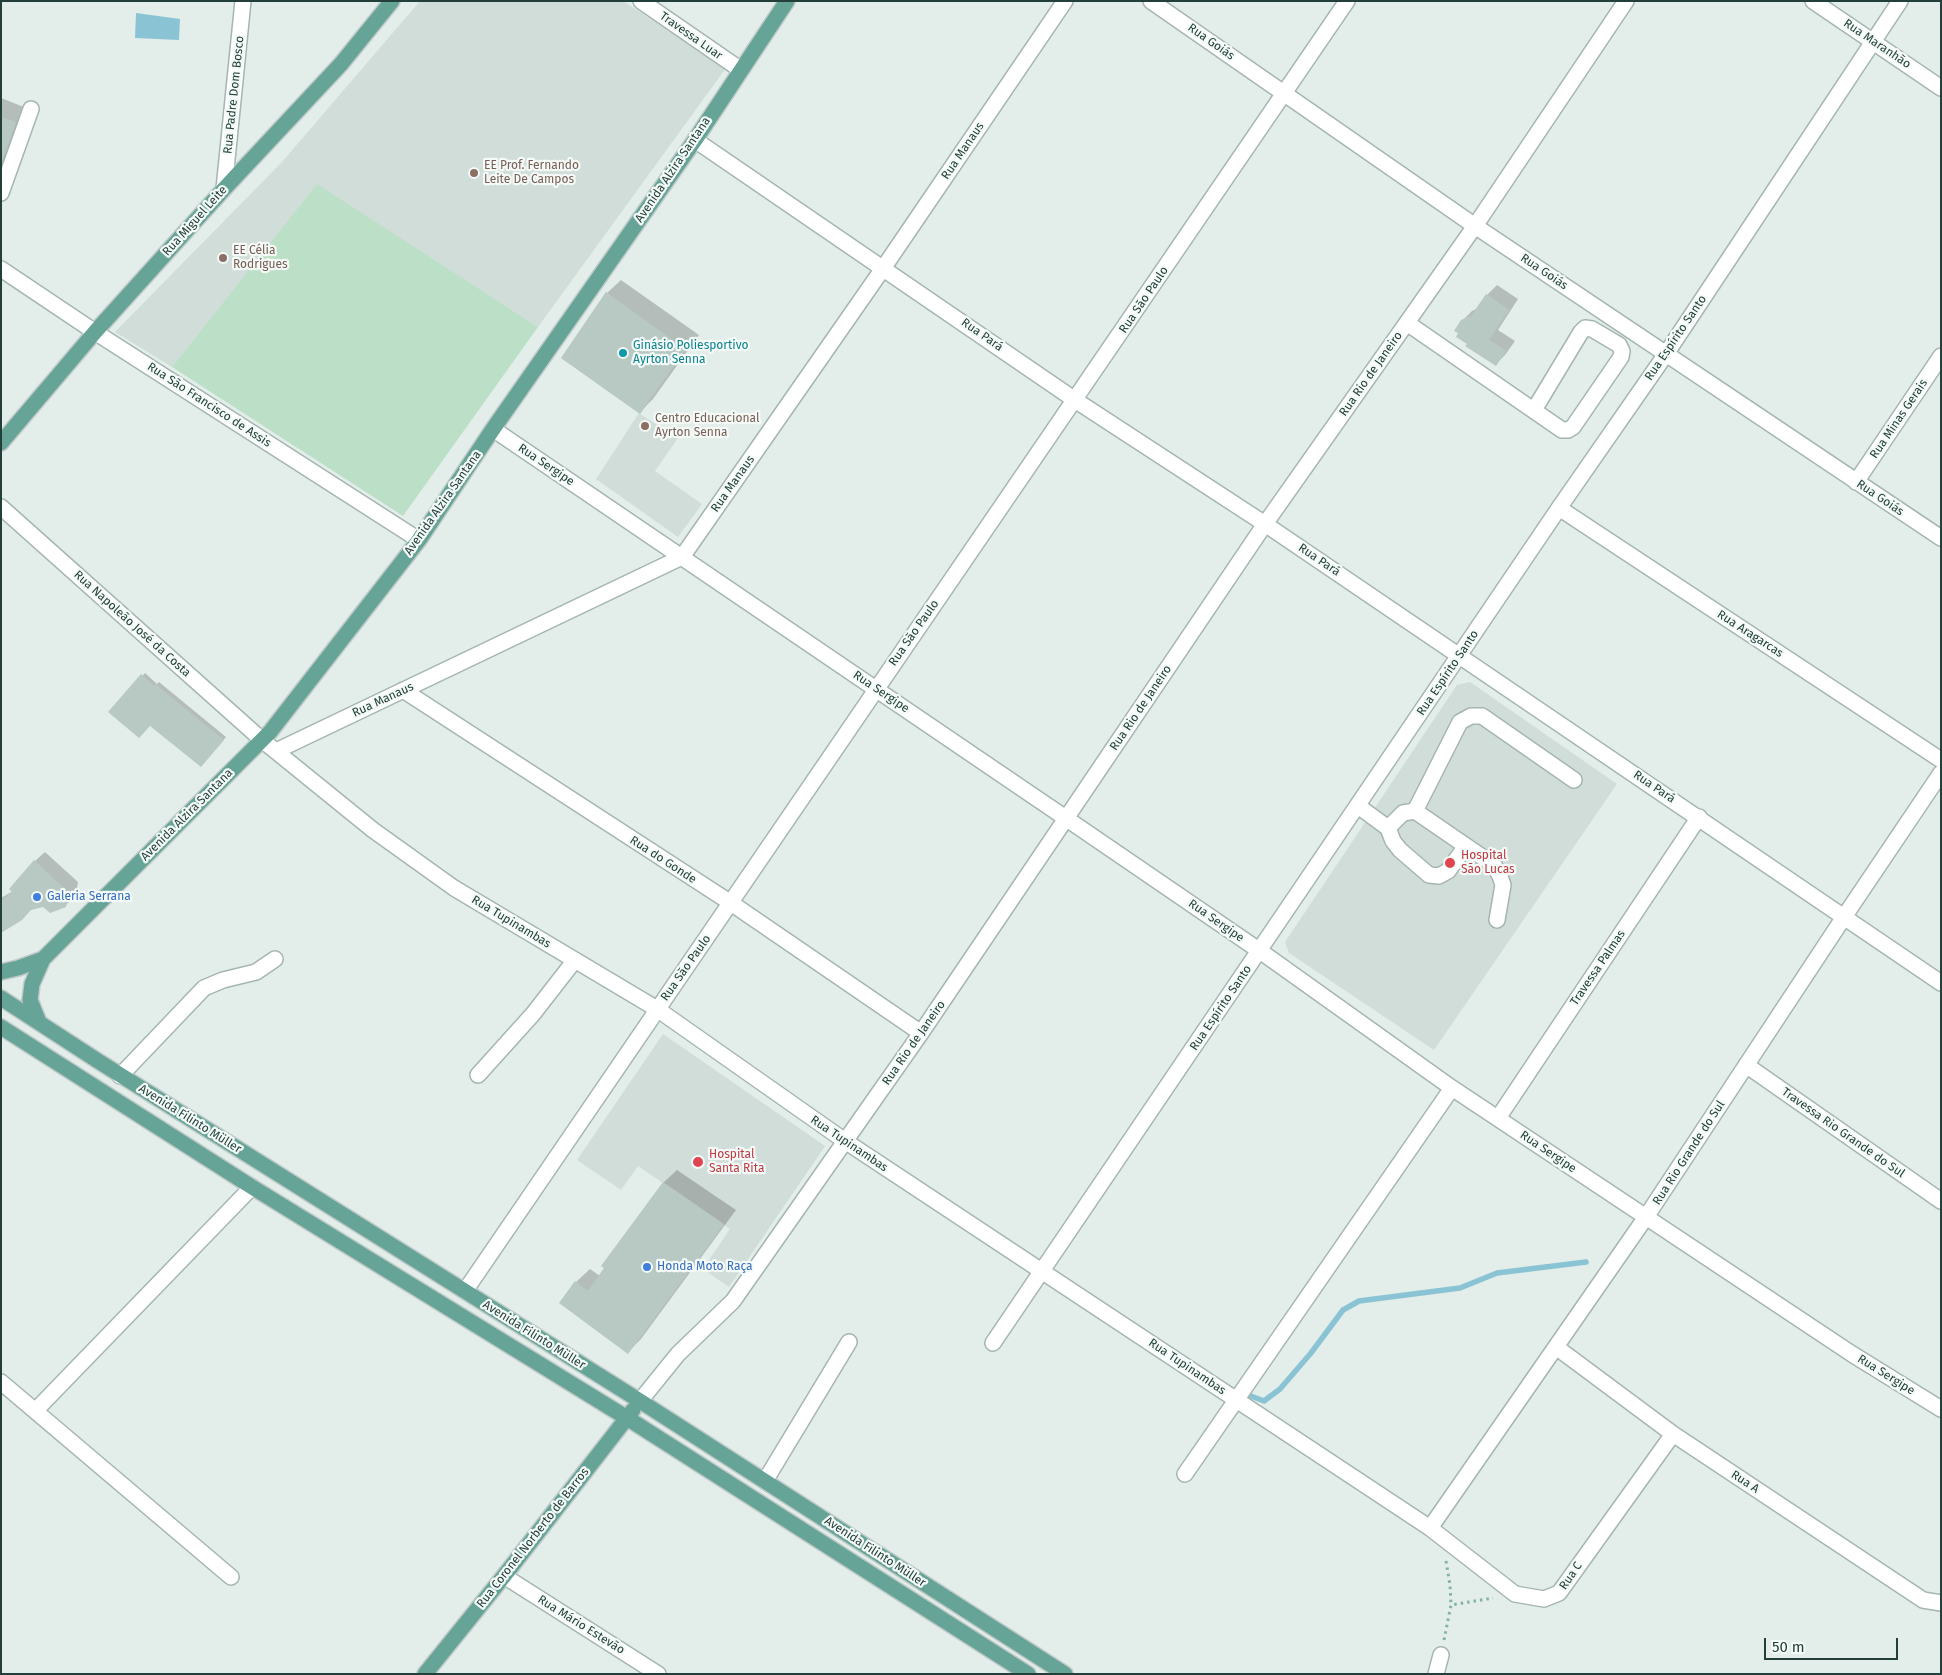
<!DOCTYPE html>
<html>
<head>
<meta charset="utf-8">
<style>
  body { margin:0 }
  #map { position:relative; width:1942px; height:1675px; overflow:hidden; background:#e3edea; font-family:"Fira Sans",sans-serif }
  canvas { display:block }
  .frame { position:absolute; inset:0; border:2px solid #224039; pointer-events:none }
  .scale { position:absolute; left:1764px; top:1638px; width:134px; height:22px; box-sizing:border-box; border:2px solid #224039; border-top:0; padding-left:6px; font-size:15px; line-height:18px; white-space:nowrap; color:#224039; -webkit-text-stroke:4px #f4faf7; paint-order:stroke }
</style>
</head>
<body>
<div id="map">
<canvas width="1942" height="1675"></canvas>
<div class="frame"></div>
<div class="scale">50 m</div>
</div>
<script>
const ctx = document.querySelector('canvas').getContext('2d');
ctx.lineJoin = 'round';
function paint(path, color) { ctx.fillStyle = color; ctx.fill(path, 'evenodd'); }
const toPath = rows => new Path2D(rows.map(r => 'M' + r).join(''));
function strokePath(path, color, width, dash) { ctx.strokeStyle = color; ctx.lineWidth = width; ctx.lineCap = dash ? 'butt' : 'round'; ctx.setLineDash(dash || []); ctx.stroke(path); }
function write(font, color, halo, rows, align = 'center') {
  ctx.font = font + ' "Fira Sans",sans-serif'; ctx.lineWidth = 4.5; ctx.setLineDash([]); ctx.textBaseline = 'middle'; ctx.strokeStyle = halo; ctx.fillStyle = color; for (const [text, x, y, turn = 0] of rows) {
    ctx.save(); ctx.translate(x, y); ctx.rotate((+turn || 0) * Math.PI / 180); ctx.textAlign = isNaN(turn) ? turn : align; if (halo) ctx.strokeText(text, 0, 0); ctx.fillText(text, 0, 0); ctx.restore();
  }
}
const built = toPath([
  [420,1,623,1,726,68,538,327,317,185,172,367,115,332,282,162],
  [606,292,686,349,640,414,678,438,655,471,702,504,678,537,596,479,639,413,561,358],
  [1470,682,1617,784,1434,1050,1289,953,1285,942,1457,685],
  [663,1034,825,1146,729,1287,703,1269,730,1229,638,1166,621,1190,577,1160]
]);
const green = toPath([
  [317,184,538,327,403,516,172,367]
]);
const water = toPath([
  [136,13,180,19,179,40,135,38]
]);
const shadow = toPath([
  [1,98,29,109,1,191],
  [621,280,699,335,653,399,640,412,607,293],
  [1497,285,1518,299,1498,330,1515,341,1505,355,1495,365,1469,344,1462,321,1472,311,1478,308,1487,295],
  [145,673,157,684,159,682,226,737,204,762,150,724,109,712],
  [45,852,78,882,76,895,66,905,43,905,32,908,1,930,1,898,13,891,35,861],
  [677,1170,736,1210,641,1339,628,1352,561,1303,576,1282,590,1269,600,1276,663,1183]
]);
const stream = toPath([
  [1251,1396,1264,1401,1280,1389,1311,1353,1343,1310,1359,1301,1460,1288,1497,1273,1586,1262]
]);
const building = toPath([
  [1,117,16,122,1,164],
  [606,292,686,349,640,414,561,358],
  [1486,294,1509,310,1489,340,1506,351,1496,366,1465,346,1467,344,1456,337,1458,333,1454,331,1461,320,1471,316],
  [141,674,154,686,155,684,224,740,201,767,150,726,139,738,108,712],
  [34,860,69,893,66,907,50,913,43,907,31,910,22,920,1,933,1,901,12,892,9,889],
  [663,1182,724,1224,628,1354,559,1303,575,1281,588,1291,604,1268,601,1266]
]);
const path = toPath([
  [1446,1561,1450,1585,1451,1605],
  [1444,1640,1451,1605,1493,1598]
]);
const minor = toPath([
  [641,1,741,70],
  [1151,1,1475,226,1941,538],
  [1813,1,1941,88],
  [695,140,1075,400,1265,524,1941,983],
  [224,189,243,1],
  [1,193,31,109],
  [1,269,95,332,419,540],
  [1407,323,1562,430,1568,430,1573,427,1621,357,1622,351,1619,345,1592,329,1585,328,1581,332,1534,410],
  [493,429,1067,819,1260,951,1452,1088,1852,1354,1941,1409],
  [1856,482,1941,356],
  [1,507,262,740,373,830,454,888,657,1009,845,1141,1430,1528,1515,1594,1544,1599,1559,1593,1673,1434],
  [1559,508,1941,760],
  [403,690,731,903,921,1033],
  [276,751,682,557,884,267,1065,1],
  [1358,806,1388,828,1393,841,1400,850,1429,875,1439,876,1448,871,1466,846,1415,811,1403,813,1388,828],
  [1415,811,1460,722,1471,716,1482,716,1574,780],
  [1466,846,1494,865,1500,876,1503,885,1497,920],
  [1746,1065,1941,1201],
  [478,1075,533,1014,575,960],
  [120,1076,204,988,223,980,256,972,275,959],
  [1498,1118,1699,817],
  [465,1291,1347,1],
  [993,1343,1559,508,1666,354,1900,1],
  [1556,1347,1673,1434,1923,1600,1941,1603],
  [1,1382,231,1577],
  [640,1401,678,1354,733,1301,921,1033,1265,524,1475,226,1626,1],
  [36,1410,252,1187],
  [1185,1474,1452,1088],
  [765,1481,849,1342],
  [1430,1528,1646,1217,1844,917,1941,773],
  [504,1576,658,1674],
  [1436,1674,1441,1655]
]);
const major = toPath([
  [1,443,95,332,224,189,341,64,392,1],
  [1,972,18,968,43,959],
  [1,998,98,1061,640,1401,1065,1674],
  [39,1022,30,1000,32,984,43,959,270,732,419,540,493,429,695,140,787,1],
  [1,1027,252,1187,627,1418,1028,1674],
  [425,1674,504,1576,633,1410]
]);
const markers = [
  [474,173,5,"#8d6e63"],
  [223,258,5,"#8d6e63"],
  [623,353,5,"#0f9aa8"],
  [645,426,5,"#8d6e63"],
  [1450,863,6,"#e0444e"],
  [37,897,5,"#3f7fe0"],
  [698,1162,6,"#e0444e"],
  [647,1267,5,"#3f7fe0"]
];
const streetNames = [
  ["Travessa Luar",691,36,35],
  ["Rua Goiás",1211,42,35],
  ["Rua Maranhão",1877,44,34],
  ["Rua Padre Dom Bosco",234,95,-84],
  ["Rua Manaus",963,151,-56],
  ["Avenida Alzira Santana",673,170,-56],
  ["Rua Miguel Leite",195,221,-48],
  ["Rua Goiás",1544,272,34],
  ["Rua São Paulo",1144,300,-56],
  ["Rua Pará",982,335,35],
  ["Rua Espírito Santo",1676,338,-56],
  ["Rua Rio de Janeiro",1371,374,-55],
  ["Rua São Francisco de Assis",209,405,33],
  ["Rua Minas Gerais",1899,419,-56],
  ["Rua Sergipe",546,465,34],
  ["Rua Manaus",733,484,-55],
  ["Rua Goiás",1880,498,34],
  ["Avenida Alzira Santana",443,503,-55],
  ["Rua Pará",1319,560,34],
  ["Rua Napoleão José da Costa",132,624,42],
  ["Rua São Paulo",914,633,-55],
  ["Rua Aragarcas",1750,634,33],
  ["Rua Espírito Santo",1448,673,-56],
  ["Rua Sergipe",881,692,34],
  ["Rua Manaus",383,700,-25],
  ["Rua Rio de Janeiro",1141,708,-56],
  ["Rua Pará",1654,787,34],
  ["Avenida Alzira Santana",187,815,-45],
  ["Rua do Gonde",663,860,33],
  ["Rua Sergipe",1216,921,35],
  ["Rua Tupinambas",511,922,31],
  ["Rua São Paulo",686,968,-55],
  ["Travessa Palmas",1598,968,-56],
  ["Rua Espírito Santo",1221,1008,-56],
  ["Rua Rio de Janeiro",914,1043,-55],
  ["Avenida Filinto Müller",190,1119,32],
  ["Travessa Rio Grande do Sul",1843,1133,35],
  ["Rua Tupinambas",849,1144,34],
  ["Rua Sergipe",1548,1152,34],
  ["Rua Rio Grande do Sul",1689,1153,-57],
  ["Avenida Filinto Müller",534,1335,32],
  ["Rua Tupinambas",1187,1367,34],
  ["Rua Sergipe",1886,1375,32],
  ["Rua A",1745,1482,33],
  ["Rua Coronel Norberto de Barros",533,1538,-52],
  ["Avenida Filinto Müller",875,1552,33],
  ["Rua C",1571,1576,-56],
  ["Rua Mário Estevão",581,1625,32]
];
const educationNames = [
  ["EE Prof. Fernando",484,166],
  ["Leite De Campos",484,180],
  ["EE Célia",233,251],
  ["Rodrigues",233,265],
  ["Centro Educacional",655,419],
  ["Ayrton Senna",655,433]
];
const cultureNames = [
  ["Ginásio Poliesportivo",633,346],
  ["Ayrton Senna",633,360]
];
const healthNames = [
  ["Hospital",1461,856],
  ["São Lucas",1461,870],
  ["Hospital",709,1155],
  ["Santa Rita",709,1169]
];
const shopNames = [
  ["Galeria Serrana",47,897],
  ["Honda Moto Raça",657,1267]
];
paint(built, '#d1ddd9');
paint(green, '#bcdfc7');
paint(water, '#8ac4d4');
paint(shadow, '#0003');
strokePath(stream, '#8ac4d4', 5.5);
paint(building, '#b8c8c3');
strokePath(minor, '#a5b6b1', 18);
strokePath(major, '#c1cac8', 18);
strokePath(path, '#83b2a6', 3, [2.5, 4]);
strokePath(minor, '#fff', 15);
strokePath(major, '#66a498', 15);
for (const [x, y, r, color] of markers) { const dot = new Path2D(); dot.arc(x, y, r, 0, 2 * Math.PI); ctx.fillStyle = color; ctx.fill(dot); strokePath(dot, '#f4faf7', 2); }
write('12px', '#224039', '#f4faf7', streetNames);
write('12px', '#785e54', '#f4faf7', educationNames, 'left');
write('12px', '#0d838f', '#f4faf7', cultureNames, 'left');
write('12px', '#be3a42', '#f4faf7', healthNames, 'left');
write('12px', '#366cbe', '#f4faf7', shopNames, 'left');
</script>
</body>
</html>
